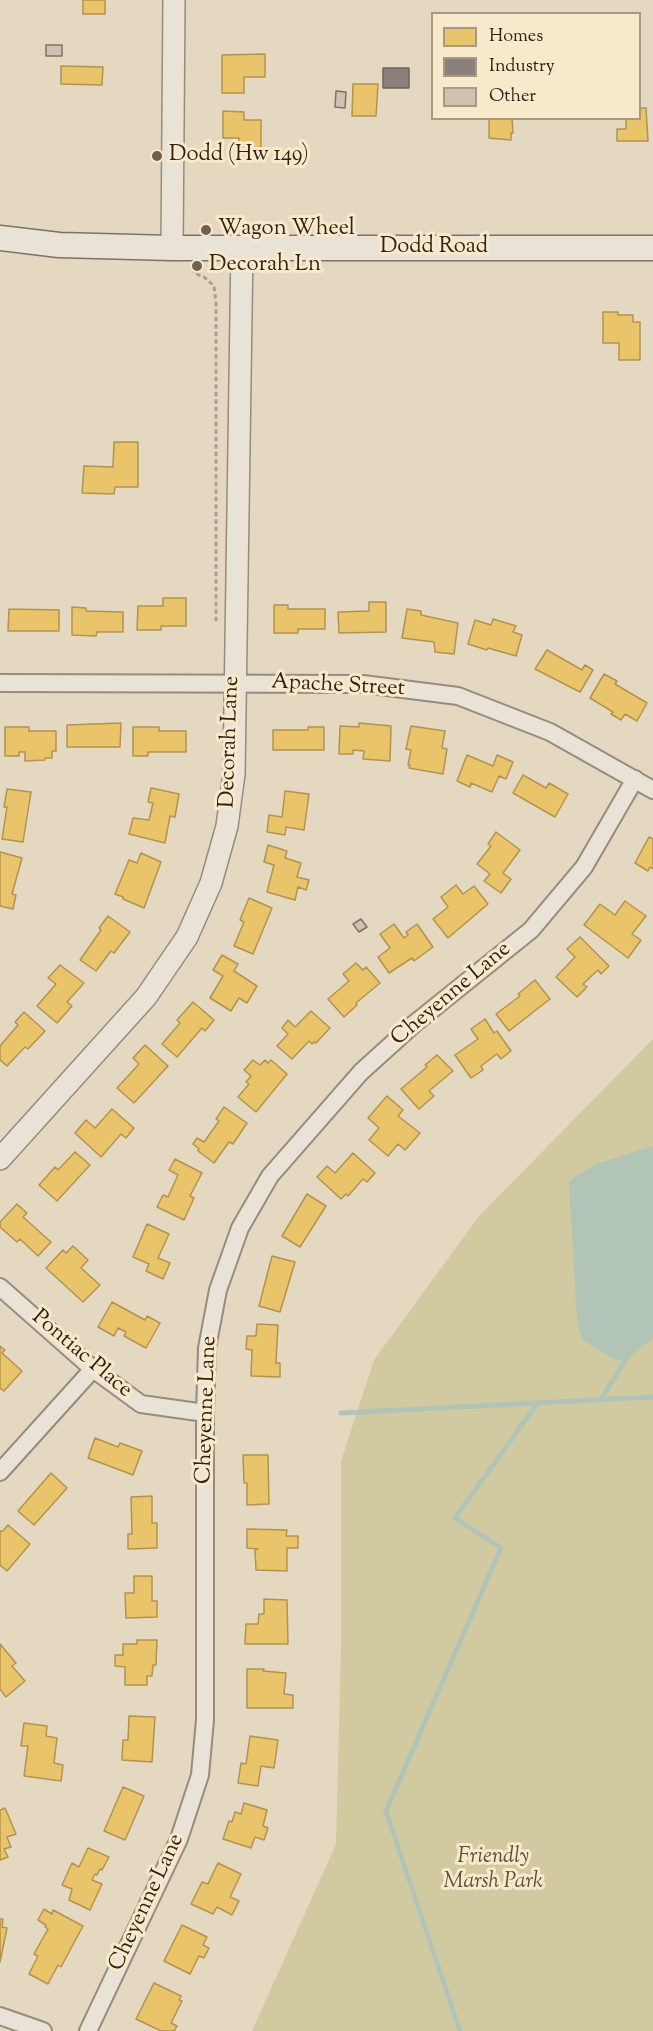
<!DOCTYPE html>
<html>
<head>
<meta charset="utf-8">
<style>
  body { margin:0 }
  #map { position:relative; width:653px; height:2031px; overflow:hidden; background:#e5d8c0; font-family:"Sorts Mill Goudy",serif }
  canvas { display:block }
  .legend { position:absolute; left:431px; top:12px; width:210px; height:108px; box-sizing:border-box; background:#f8e9cc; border:2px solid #a89981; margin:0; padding:8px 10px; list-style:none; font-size:18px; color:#312111 }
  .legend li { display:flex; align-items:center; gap:12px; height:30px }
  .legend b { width:30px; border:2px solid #a89981 }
</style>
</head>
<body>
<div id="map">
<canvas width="653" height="2031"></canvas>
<ul class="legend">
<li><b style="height:16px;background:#e9c46a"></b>Homes</li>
<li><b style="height:16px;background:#8a817c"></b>Industry</li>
<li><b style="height:16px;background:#d2c1b0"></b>Other</li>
</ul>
</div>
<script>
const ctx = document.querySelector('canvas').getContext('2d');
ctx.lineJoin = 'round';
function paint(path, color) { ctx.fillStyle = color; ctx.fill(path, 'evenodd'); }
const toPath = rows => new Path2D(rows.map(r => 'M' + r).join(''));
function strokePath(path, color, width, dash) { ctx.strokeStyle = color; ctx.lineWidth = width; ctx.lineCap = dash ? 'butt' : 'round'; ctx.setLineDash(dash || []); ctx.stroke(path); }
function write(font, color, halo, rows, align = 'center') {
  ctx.font = font + ' "Sorts Mill Goudy",serif'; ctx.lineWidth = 6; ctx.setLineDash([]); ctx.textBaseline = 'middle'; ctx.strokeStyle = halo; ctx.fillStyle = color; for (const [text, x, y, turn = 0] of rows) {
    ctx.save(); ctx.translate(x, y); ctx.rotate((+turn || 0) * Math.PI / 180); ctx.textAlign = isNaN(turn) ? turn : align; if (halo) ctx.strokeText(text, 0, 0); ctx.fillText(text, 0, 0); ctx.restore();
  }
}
const green = toPath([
  [653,1039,653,2031,252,2031,336,1844,341,1646,341,1461,374,1360,479,1216]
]);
const water = toPath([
  [653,1146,653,1338,626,1360,618,1361,582,1340,577,1320,569,1182,573,1178,596,1164]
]);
const homes = toPath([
  [83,0,105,0,105,14,83,14,83,0],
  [265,54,265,77,244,77,244,93,222,93,222,55,265,54],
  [61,66,103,67,102,85,61,84,61,66],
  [353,84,378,84,376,116,352,116,353,84],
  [640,108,646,108,648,141,617,141,617,129,626,129,626,118,640,118,640,108],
  [223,111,244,112,244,120,261,120,261,151,239,151,239,138,223,138,223,111],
  [489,118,512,118,513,133,511,133,511,140,489,138,489,118],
  [603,312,618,312,618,315,633,315,633,322,640,322,640,360,619,360,619,343,603,343,603,312],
  [114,442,138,442,138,487,115,487,114,494,82,493,84,466,113,467,114,442],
  [163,598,186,598,186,626,161,626,161,630,137,630,138,606,163,606,163,598],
  [369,602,386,602,386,632,339,633,338,612,369,611,369,602],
  [274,605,288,605,288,609,325,609,325,629,298,629,298,633,274,633,274,605],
  [72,607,86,608,86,611,123,612,123,632,97,632,96,636,72,635,72,607],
  [9,609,59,610,59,631,8,631,9,609],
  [407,609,421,611,421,615,458,623,454,654,435,652,434,642,402,638,407,609],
  [493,619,516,626,513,632,522,635,516,656,488,648,487,650,468,644,475,620,491,625,493,619],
  [547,650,582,670,585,665,593,670,580,692,535,669,547,650],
  [604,674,617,681,615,684,647,703,637,721,625,714,621,720,611,714,613,712,590,698,604,674],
  [121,723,120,747,67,747,67,725,121,723],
  [359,723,391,726,390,761,363,759,364,751,353,750,353,754,339,754,340,726,359,727,359,723],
  [411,726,445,731,442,748,447,749,443,774,409,768,410,765,408,765,411,750,406,749,411,726],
  [5,727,29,727,29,731,56,731,56,751,52,751,52,758,45,758,45,760,25,761,25,752,19,752,19,756,5,756,5,727],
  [133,727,159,727,159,731,186,731,186,752,148,752,148,756,133,756,133,727],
  [308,727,324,727,324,750,273,750,273,730,308,730,308,727],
  [467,755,493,766,497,755,513,762,506,779,499,776,492,792,471,783,470,787,457,781,467,755],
  [523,775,546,788,549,783,568,794,555,817,513,793,523,775],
  [151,788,179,794,175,817,170,816,165,843,129,834,133,818,149,820,153,803,148,802,151,788],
  [7,789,31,792,23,842,2,839,7,807,4,807,7,789],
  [285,791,309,794,304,830,286,827,285,835,267,832,269,815,282,817,285,791],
  [496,832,520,850,503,873,511,879,501,893,484,881,490,874,477,864,491,846,488,844,496,832],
  [649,837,653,839,653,869,650,867,648,871,635,863,649,837],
  [268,845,287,851,285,858,301,863,297,877,309,880,306,890,298,887,295,900,267,892,274,865,264,862,268,845],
  [0,852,22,858,12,894,16,895,13,909,0,906,0,852],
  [141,853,161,862,144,908,123,899,123,897,115,894,129,860,137,863,141,853],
  [456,885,463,894,474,886,488,904,448,938,433,919,448,907,441,897,456,885],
  [249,898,272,908,253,954,234,946,244,922,240,920,249,898],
  [625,901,646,916,632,934,641,940,628,958,584,925,600,904,615,915,625,901],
  [108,916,130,932,114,953,111,951,96,971,80,960,101,930,99,928,108,916],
  [394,924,404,938,408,935,406,932,417,924,433,947,414,961,412,958,389,973,378,957,390,948,380,934,394,924],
  [580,937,609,966,601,974,598,970,583,984,587,987,577,997,556,977,575,957,567,949,580,937],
  [222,955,238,964,234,971,257,986,247,1003,239,998,231,1011,210,998,223,976,213,970,222,955],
  [356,963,363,970,366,967,380,983,356,1003,357,1005,344,1017,328,999,349,981,343,974,356,963],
  [60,965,84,983,67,1002,72,1006,57,1023,37,1006,56,984,48,978,60,965],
  [535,980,550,999,509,1031,496,1014,520,996,518,994,535,980],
  [193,1002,214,1020,205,1031,202,1028,177,1057,162,1044,180,1023,177,1020,193,1002],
  [311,1011,330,1028,316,1043,314,1042,312,1044,309,1041,292,1059,277,1046,288,1034,282,1028,288,1020,295,1027,311,1011],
  [24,1012,45,1031,28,1049,25,1047,7,1066,0,1060,0,1046,18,1025,15,1022,24,1012],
  [485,1019,494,1033,497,1031,511,1051,501,1059,497,1054,481,1066,483,1070,471,1078,455,1055,478,1039,471,1029,485,1019],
  [145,1045,168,1066,134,1103,117,1088,139,1064,133,1058,145,1045],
  [437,1055,453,1071,429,1091,434,1096,419,1109,401,1089,427,1067,425,1065,437,1055],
  [253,1060,260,1065,265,1060,268,1063,271,1060,287,1074,256,1112,238,1097,249,1084,246,1082,251,1076,244,1070,253,1060],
  [387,1096,403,1110,398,1116,420,1133,405,1150,398,1144,388,1156,369,1140,379,1128,368,1118,387,1096],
  [224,1107,247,1123,233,1144,229,1142,214,1163,198,1151,199,1149,193,1144,197,1138,204,1142,219,1121,216,1119,224,1107],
  [112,1109,134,1128,126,1138,121,1134,101,1157,75,1133,86,1120,95,1128,112,1109],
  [75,1152,90,1165,57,1201,39,1185,55,1167,58,1170,75,1152],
  [353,1153,375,1173,367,1182,363,1179,348,1196,346,1194,341,1199,317,1177,327,1166,335,1173,353,1153],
  [175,1159,202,1173,190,1196,194,1198,184,1220,157,1207,163,1195,168,1197,178,1175,169,1170,175,1159],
  [307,1194,326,1206,300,1247,282,1236,307,1194],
  [17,1204,27,1213,23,1217,51,1242,38,1256,20,1239,17,1242,0,1227,0,1222,17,1204],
  [147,1224,169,1234,158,1258,170,1263,163,1279,146,1271,149,1264,133,1257,147,1224],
  [73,1246,88,1260,81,1268,100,1285,83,1302,46,1268,63,1250,66,1253,73,1246],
  [272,1256,295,1262,280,1312,259,1306,272,1256],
  [112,1302,145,1320,147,1316,160,1323,146,1348,124,1336,126,1332,118,1328,114,1336,98,1327,112,1302],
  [257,1324,278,1325,276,1363,280,1363,280,1377,251,1376,252,1350,246,1349,247,1336,256,1336,257,1324],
  [0,1346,5,1350,2,1353,22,1371,4,1391,0,1388,0,1346],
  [95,1438,118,1447,120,1443,142,1451,133,1475,88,1458,95,1438],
  [243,1455,268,1455,269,1504,247,1505,247,1483,244,1483,243,1455],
  [51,1473,67,1488,34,1525,18,1511,51,1473],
  [152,1496,152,1523,157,1523,157,1548,128,1549,128,1534,132,1534,131,1497,152,1496],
  [8,1525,30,1544,7,1571,0,1565,0,1531,3,1531,8,1525],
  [247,1529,287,1530,286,1536,298,1536,298,1548,287,1548,287,1571,256,1570,255,1550,258,1549,247,1548,247,1529],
  [134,1576,152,1576,152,1601,157,1601,157,1617,126,1618,125,1593,134,1593,134,1576],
  [264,1599,287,1600,288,1644,245,1644,246,1624,258,1624,259,1614,264,1614,264,1599],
  [137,1640,157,1640,156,1665,153,1665,152,1676,147,1676,147,1685,125,1685,125,1667,115,1666,115,1655,123,1655,123,1644,137,1644,137,1640],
  [0,1644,16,1663,12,1666,25,1681,6,1697,0,1689,0,1644],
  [247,1669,264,1669,263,1671,286,1673,284,1694,293,1695,293,1708,247,1708,247,1669],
  [129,1716,155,1717,152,1762,122,1760,123,1740,128,1740,129,1716],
  [24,1723,47,1726,46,1736,57,1738,54,1763,63,1765,61,1781,24,1776,28,1746,21,1746,24,1723],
  [250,1736,278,1740,274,1768,261,1766,258,1786,238,1783,241,1763,246,1764,250,1736],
  [123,1787,144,1796,125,1840,104,1831,123,1787],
  [244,1803,267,1810,263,1826,268,1828,264,1840,255,1837,251,1848,223,1839,229,1821,232,1822,235,1812,241,1814,244,1803],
  [5,1808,16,1834,7,1837,11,1847,4,1849,8,1857,0,1860,0,1810,5,1808],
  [88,1848,109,1857,102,1870,100,1869,97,1875,95,1874,92,1880,102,1884,90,1910,69,1900,72,1889,62,1885,72,1863,79,1867,88,1848],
  [218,1863,241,1874,230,1897,239,1901,232,1915,217,1907,213,1914,191,1904,202,1882,208,1884,218,1863],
  [44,1909,52,1914,53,1910,83,1926,61,1967,58,1965,48,1984,29,1974,38,1956,34,1954,48,1929,45,1927,46,1925,38,1920,44,1909],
  [0,1919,3,1919,2,1927,7,1928,0,1962,0,1919],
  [182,1925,207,1937,203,1945,209,1948,204,1958,199,1956,190,1974,164,1961,182,1925],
  [154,1983,181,1996,179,2000,182,2001,171,2023,177,2026,174,2031,161,2031,136,2019,154,1983]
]);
const industry = toPath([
  [383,68,409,68,409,88,383,88,383,68]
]);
const stream = toPath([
  [601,1399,627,1358],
  [341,1413,653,1397],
  [460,2031,386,1811,501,1548,455,1518,537,1404]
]);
const building = toPath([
  [46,45,62,45,62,56,46,56,46,45],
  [336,91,346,92,345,108,335,107,336,91],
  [361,919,367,927,359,932,353,924,361,919]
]);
const path = toPath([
  [194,268,194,273,204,277,214,286,216,303,216,622]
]);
const minor = toPath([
  [0,683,363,684,458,696,550,732,653,790],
  [0,1287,93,1369,141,1404,205,1413],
  [0,1472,93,1369],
  [0,2016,43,2031],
  [88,2031,179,1839,200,1775,205,1720,205,1413,207,1348,218,1290,240,1228,270,1176,361,1072,414,1024,531,930,584,867,635,779]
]);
const tertiary = toPath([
  [172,248,174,0],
  [0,1159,146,997,187,937,211,883,227,826,234,774,242,248]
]);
const secondary = toPath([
  [0,238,59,245,172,248,653,248]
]);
const markers = [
  [157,156,6,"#70614e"],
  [206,230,6,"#70614e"],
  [197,266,6,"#70614e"]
];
const poiNames = [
  ["Dodd (Hw 149)",169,156],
  ["Wagon Wheel",218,230],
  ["Decorah Ln",209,266]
];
const streetNames = [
  ["Dodd Road",434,248],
  ["Apache Street",338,687,3],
  ["Decorah Lane",231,742,-88],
  ["Cheyenne Lane",452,995,-40],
  ["Pontiac Place",81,1355,40],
  ["Cheyenne Lane",208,1410,-88],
  ["Cheyenne Lane",148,1903,-65]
];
const parkNames = [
  ["Friendly",493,1858],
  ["Marsh Park",493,1883]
];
paint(green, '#d1caa1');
paint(water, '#b2c4b6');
paint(homes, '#e9c46a');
strokePath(homes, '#b2934f', 1.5);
paint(industry, '#8a817c');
strokePath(industry, '#6f645c', 1.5);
strokePath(stream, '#b2c4b6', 5);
paint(building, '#d2c1b0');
strokePath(building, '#7c7365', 1.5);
strokePath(minor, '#968c7d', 20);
strokePath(tertiary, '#968c7d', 24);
strokePath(secondary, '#7c7365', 27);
strokePath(path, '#a6a096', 3, [4.5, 3]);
strokePath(minor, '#e9e2d6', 16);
strokePath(tertiary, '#e9e2d6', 21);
strokePath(secondary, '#e9e2d6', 24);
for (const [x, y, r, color] of markers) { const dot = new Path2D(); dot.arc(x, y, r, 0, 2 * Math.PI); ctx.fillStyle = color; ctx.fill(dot); strokePath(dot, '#f8e9cc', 2); }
write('22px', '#312111', '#f8e9cc', poiNames, 'left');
write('22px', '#312111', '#f8e9cc', streetNames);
write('italic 22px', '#5c5035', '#f8e9cc', parkNames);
</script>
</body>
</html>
